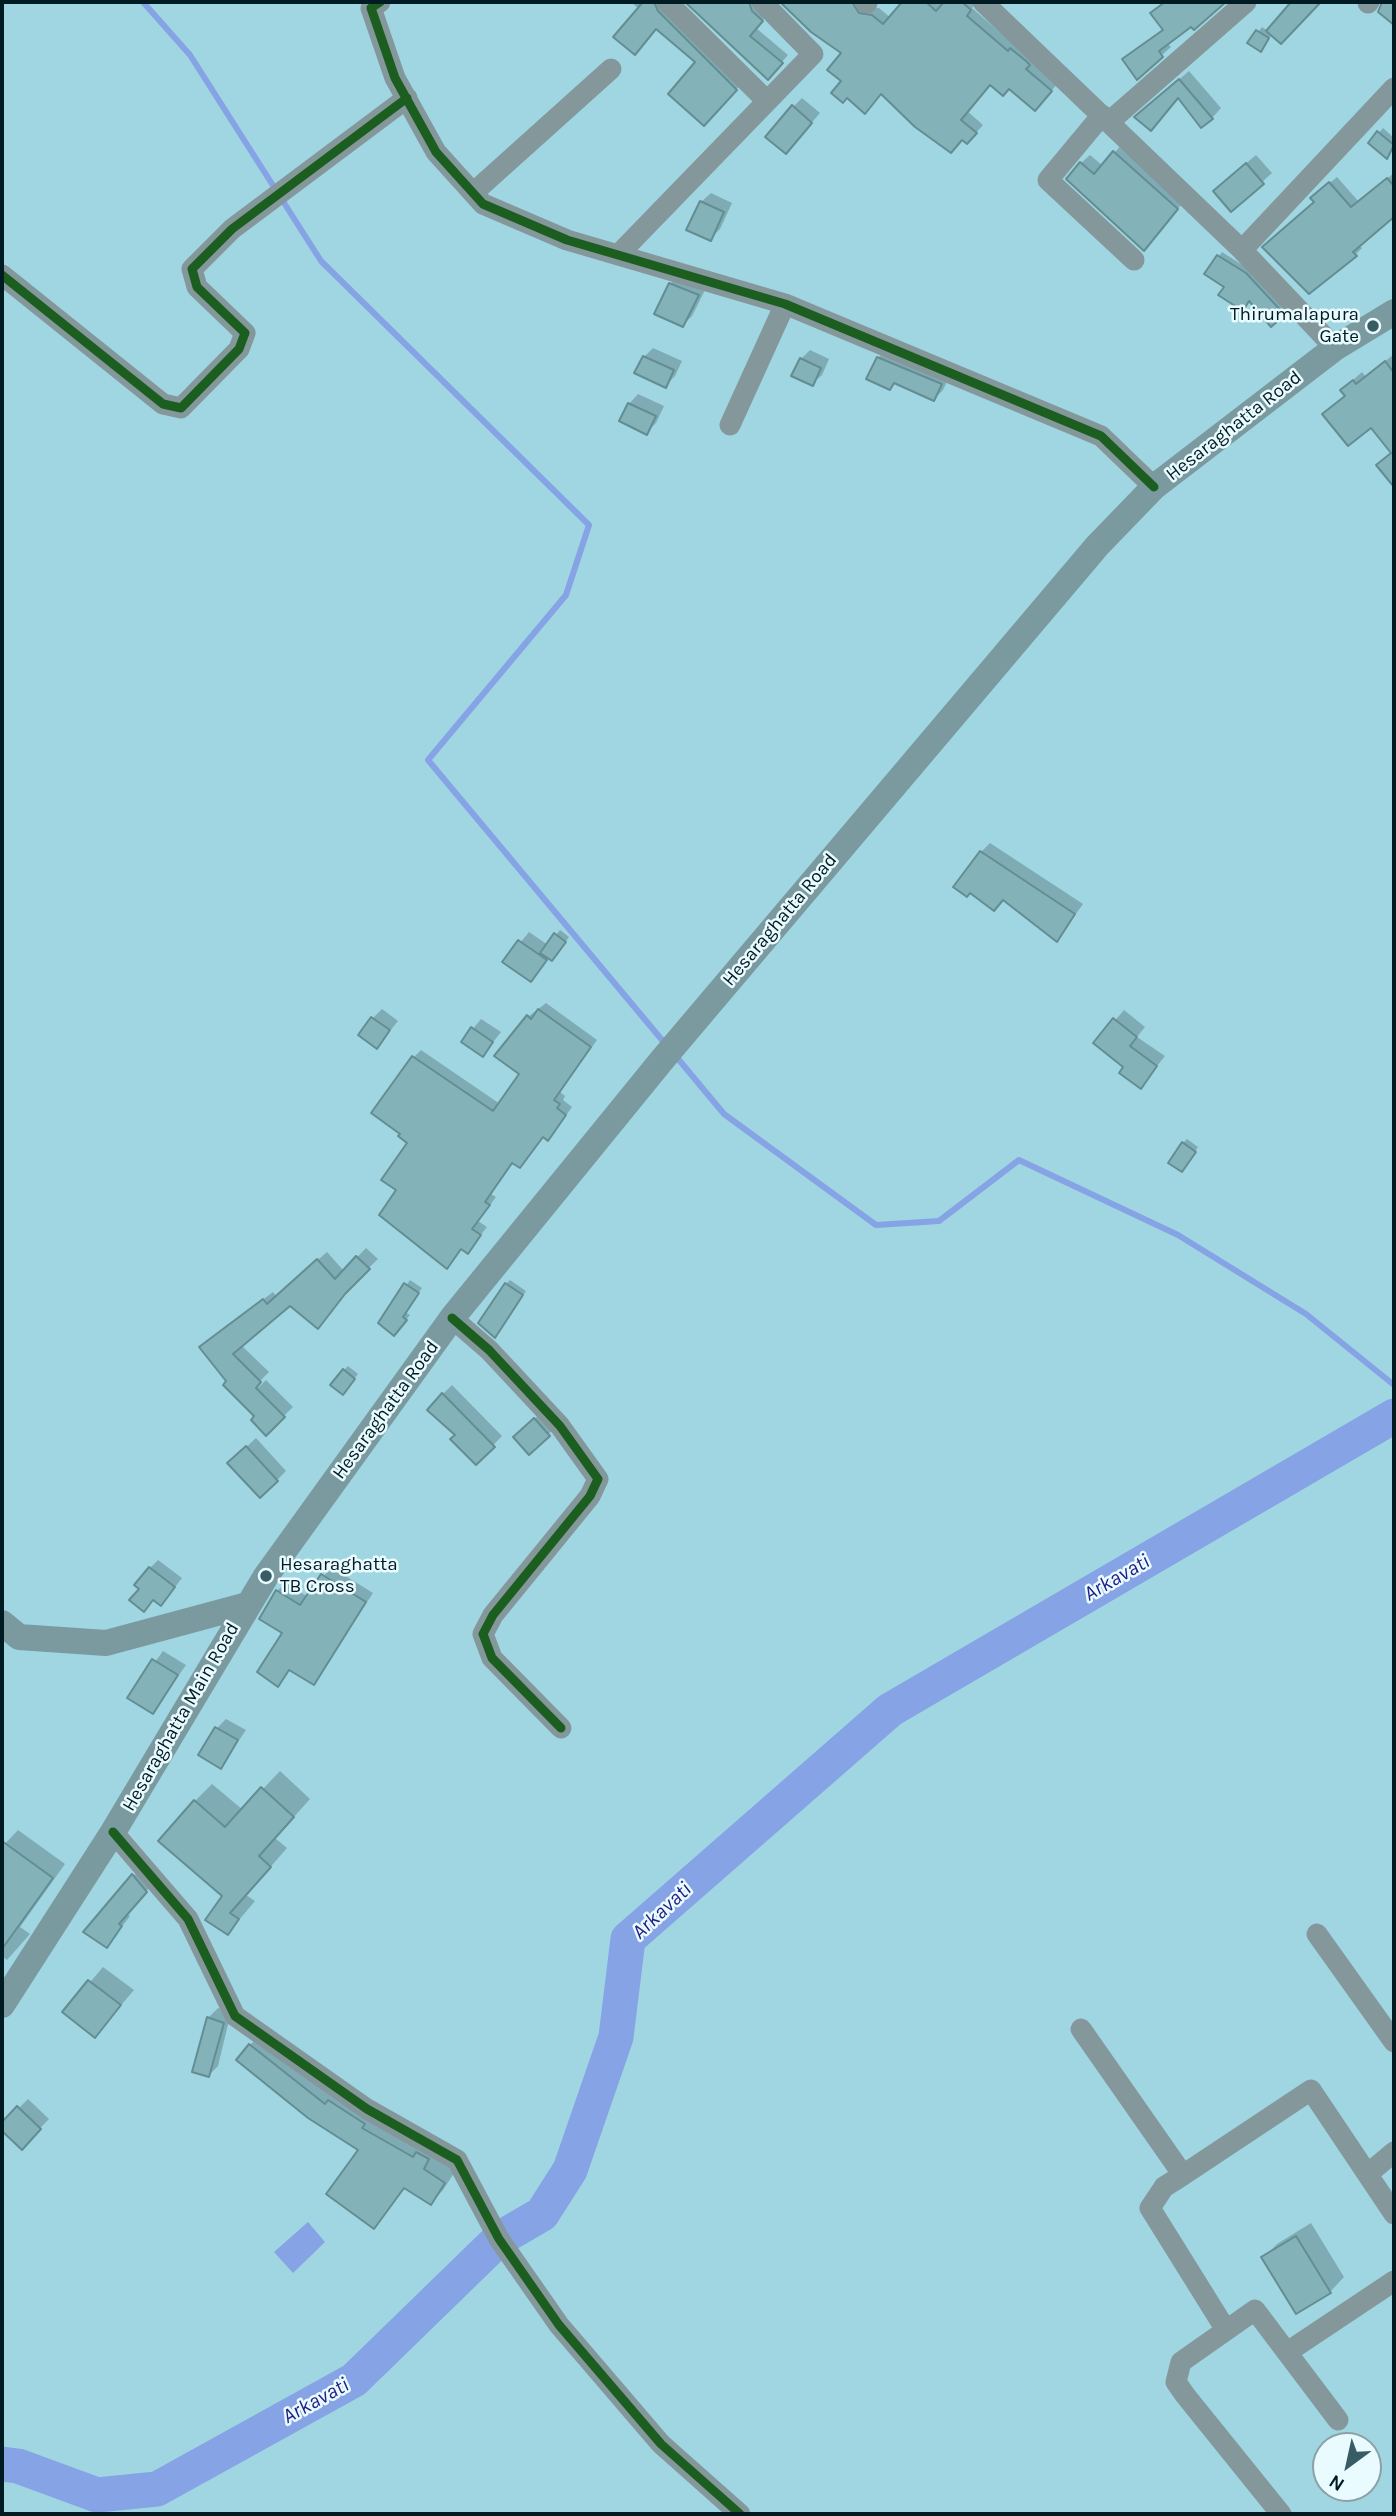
<!DOCTYPE html>
<html>
<head>
<meta charset="utf-8">
<style>
  body { margin:0 }
  #map { position:relative; width:1396px; height:2516px; overflow:hidden; background:#9fd6e1; font-family:Karla,sans-serif }
  canvas { display:block }
  .frame { position:absolute; inset:0; border:4px solid #001b21; pointer-events:none }
  .north { position:absolute; left:1312px; top:2432px; width:70px; height:70px; box-sizing:border-box; background:#e9fbff; border:2px solid #8ca1a6; border-radius:50%; rotate:213deg; font-size:19px; font-weight:700; line-height:28px; text-align:center; color:#001b21 }
  .north::after { content:''; display:block; margin:auto; width:24px; height:32px; background:#385c64; clip-path:polygon(50% 0,100% 100%,50% 72%,0 100%) }
</style>
</head>
<body>
<div id="map">
<canvas width="1396" height="2516"></canvas>
<div class="frame"></div>
<div class="north">N</div>
</div>
<script>
const ctx = document.querySelector('canvas').getContext('2d');
ctx.lineJoin = 'round';
function paint(path, color) { ctx.fillStyle = color; ctx.fill(path, 'evenodd'); }
const toPath = rows => new Path2D(rows.map(r => 'M' + r).join(''));
function strokePath(path, color, width, dash) { ctx.strokeStyle = color; ctx.lineWidth = width; ctx.lineCap = dash ? 'butt' : 'round'; ctx.setLineDash(dash || []); ctx.stroke(path); }
function write(font, color, halo, rows, align = 'center') {
  ctx.font = font + ' Karla,sans-serif'; ctx.lineWidth = 5; ctx.setLineDash([]); ctx.textBaseline = 'middle'; ctx.strokeStyle = halo; ctx.fillStyle = color; for (const [text, x, y, turn = 0] of rows) {
    ctx.save(); ctx.translate(x, y); ctx.rotate((+turn || 0) * Math.PI / 180); ctx.textAlign = isNaN(turn) ? turn : align; if (halo) ctx.strokeText(text, 0, 0); ctx.fillText(text, 0, 0); ctx.restore();
  }
}
const water = toPath([
  [308,2222,325,2242,293,2273,274,2252]
]);
const shadow = toPath([
  [631,2,664,2,743,82,704,124,698,62],
  [688,2,760,2,769,13,756,28,788,55,768,78],
  [783,2,863,2,866,7,879,8,892,19,909,2,944,4,977,2,972,8,1058,83,1042,102,1009,87,990,83,967,111,983,125,974,135,882,92,843,81,844,53],
  [1164,2,1224,2,1194,28,1191,24,1167,43,1171,47,1137,77,1125,59,1164,28,1152,13],
  [1294,2,1319,2,1281,42,1272,34,1265,46,1250,43,1262,27,1268,31],
  [1189,71,1221,108,1212,118,1202,126,1179,97,1146,108],
  [802,98,820,113,795,142,793,107],
  [1383,128,1394,138,1394,149,1387,156,1370,143],
  [1123,143,1185,200,1152,240,1081,163,1090,155,1103,166],
  [1256,155,1272,173,1231,210,1224,182],
  [1394,173,1394,213,1359,245,1362,248,1355,255,1265,247,1316,201,1320,191,1337,177,1359,202],
  [711,193,732,203,720,229,710,239,701,202],
  [1222,252,1250,270,1287,310,1271,324,1250,300,1246,305,1206,274],
  [679,275,707,286,692,316,683,325,670,284],
  [653,348,682,361,675,376,665,386,644,357],
  [888,348,950,375,943,390,934,399,896,382,890,388,878,358],
  [810,350,829,359,822,375,812,384,801,359],
  [1394,354,1394,428,1381,438,1342,390,1362,372,1366,377],
  [638,394,664,406,656,423,647,432,629,404],
  [990,843,1083,904,1057,940,1004,899,994,909,981,852],
  [560,930,569,937,556,955,549,957,531,980,505,961,529,932,548,945],
  [546,1003,597,1040,560,1092,565,1096,563,1100,572,1107,555,1131,548,1139,544,1136,520,1166,514,1162,491,1194,496,1197,478,1221,487,1227,468,1251,463,1248,447,1266,398,1190,410,1142,414,1057,421,1050,500,1104,522,1073,528,1017],
  [382,1009,398,1021,377,1047,373,1018],
  [1124,1010,1145,1027,1137,1037,1165,1056,1141,1086,1125,1067,1096,1043],
  [481,1019,501,1032,483,1055,463,1041],
  [1187,1139,1198,1147,1186,1166,1183,1143],
  [366,1248,378,1259,352,1284,290,1304,241,1345,269,1372,249,1392,251,1395,266,1380,293,1407,266,1433,257,1416,228,1382,211,1339,273,1292,276,1296,327,1252,344,1271],
  [410,1280,422,1288,405,1312,410,1315,398,1329,381,1323],
  [510,1280,526,1291,499,1331,506,1284],
  [348,1366,358,1374,346,1389,344,1370],
  [452,1385,502,1436,476,1463,457,1435,443,1394],
  [544,1410,558,1425,529,1452,525,1428],
  [256,1438,286,1471,277,1480,239,1454],
  [158,1560,182,1578,169,1595,154,1599,144,1609,141,1588,150,1568],
  [331,1567,373,1593,314,1683,291,1669,278,1684,285,1632,277,1591,286,1583,308,1597],
  [163,1651,186,1665,153,1712,129,1698],
  [226,1719,246,1730,221,1767,217,1728],
  [280,1771,310,1799,275,1838,287,1848,246,1895,255,1901,228,1933,224,1896,195,1801,212,1784,243,1810],
  [18,1830,65,1864,20,1927,30,1934,7,1960,2,1956,2,1847],
  [142,1866,155,1881,127,1914,130,1916,107,1946,86,1932],
  [103,1967,134,1990,95,2036,65,2012],
  [218,2008,231,2012,218,2066,209,2075,194,2071,209,2017],
  [262,2033,456,2170,443,2190,431,2203,406,2187,374,2226,360,2150,250,2045],
  [28,2099,49,2119,22,2147,2,2125],
  [1311,2223,1344,2277,1330,2292,1263,2258,1277,2244]
]);
const stream = toPath([
  [143,2,190,55,321,261,589,525,566,595,428,760,667,1046],
  [674,1054,724,1114,876,1225,939,1221,1019,1160,1178,1235,1306,1314,1394,1385]
]);
const river = toPath([
  [2,2464,18,2466,97,2495,157,2489,354,2380,499,2239,542,2214,570,2170,616,2037,628,1939,890,1710,1394,1416]
]);
const building = toPath([
  [643,2,654,2,658,11,737,90,704,126,668,94,695,62,656,29,635,55,613,37,643,2],
  [685,2,749,2,752,11,763,21,750,36,783,63,768,80,685,2],
  [780,2,852,2,859,13,872,15,883,24,902,2,926,2,936,11,944,2,962,2,971,10,967,16,1008,51,1010,48,1026,61,1030,65,1026,69,1052,91,1035,111,1009,89,1003,96,990,85,961,120,977,133,967,144,962,140,951,153,915,127,881,94,865,114,847,98,843,103,831,93,841,81,827,70,841,53,811,32,780,2],
  [1165,2,1226,2,1194,30,1191,27,1159,51,1163,57,1137,80,1122,59,1163,30,1150,13,1165,2],
  [1291,2,1321,2,1281,44,1266,31,1291,2],
  [1382,2,1394,2,1394,25,1378,12,1382,2],
  [1256,30,1269,38,1261,52,1247,43,1256,30],
  [1179,79,1213,119,1201,128,1178,98,1151,131,1134,117,1179,79],
  [792,105,812,123,786,154,765,137,792,105],
  [1377,131,1394,145,1387,159,1368,143,1377,131],
  [1113,151,1178,209,1144,251,1066,179,1080,162,1094,174,1113,151],
  [1246,163,1264,184,1231,212,1213,191,1246,163],
  [1387,178,1394,186,1394,217,1353,252,1357,256,1309,294,1262,247,1314,202,1310,198,1329,182,1351,207,1387,178],
  [700,201,724,212,711,241,686,230,700,201],
  [1217,255,1246,273,1285,315,1271,327,1249,301,1243,311,1218,295,1224,287,1204,274,1217,255],
  [669,283,699,295,683,327,654,314,669,283],
  [643,356,674,370,666,388,634,373,643,356],
  [877,357,942,384,934,401,894,383,890,390,866,379,877,357],
  [800,358,821,368,813,386,791,376,800,358],
  [1385,361,1394,373,1394,487,1376,465,1391,453,1371,428,1348,446,1322,414,1345,396,1340,390,1353,380,1356,384,1385,361],
  [628,403,656,416,647,435,619,421,628,403],
  [980,851,1075,914,1057,942,1003,900,994,911,970,893,967,897,953,887,980,851],
  [554,933,566,942,552,961,540,953,554,933],
  [518,940,547,960,531,982,502,962,518,940],
  [538,1009,591,1047,554,1100,560,1104,557,1108,566,1115,548,1141,543,1137,520,1168,512,1163,485,1202,490,1205,472,1229,481,1235,468,1254,461,1249,447,1269,379,1215,396,1190,381,1180,407,1143,398,1136,400,1134,371,1113,412,1056,493,1111,519,1074,494,1056,527,1015,531,1019,538,1009],
  [371,1017,390,1030,377,1049,358,1035,371,1017],
  [1113,1018,1137,1037,1130,1046,1157,1066,1141,1089,1119,1073,1123,1067,1093,1043,1113,1018],
  [471,1027,493,1042,483,1057,461,1042,471,1027],
  [1182,1142,1196,1152,1182,1172,1168,1163,1182,1142],
  [356,1256,370,1269,345,1294,318,1329,290,1306,233,1354,261,1382,256,1388,285,1417,266,1436,251,1420,254,1416,223,1385,226,1381,199,1347,263,1299,267,1304,317,1259,335,1279,356,1256],
  [404,1283,419,1293,403,1317,407,1320,394,1336,378,1323,404,1283],
  [505,1283,523,1295,495,1338,478,1323,505,1283],
  [343,1369,355,1379,343,1395,330,1385,343,1369],
  [442,1393,495,1447,476,1465,450,1439,455,1435,427,1410,442,1393],
  [534,1418,550,1436,529,1455,513,1437,534,1418],
  [246,1446,278,1481,260,1498,227,1463,246,1446],
  [149,1567,175,1587,161,1606,153,1600,144,1612,129,1600,139,1589,134,1585,149,1567],
  [321,1574,366,1602,314,1685,289,1670,278,1687,257,1672,282,1633,259,1619,276,1590,300,1605,321,1574],
  [152,1659,178,1675,153,1714,127,1698,152,1659],
  [215,1727,238,1740,221,1769,198,1755,215,1727],
  [261,1787,294,1817,259,1856,271,1867,230,1913,239,1919,228,1935,205,1920,222,1896,158,1841,194,1800,225,1827,261,1787],
  [2,1841,53,1878,2,1949,2,1841],
  [132,1874,147,1892,119,1924,122,1926,107,1948,83,1932,132,1874],
  [88,1980,121,2005,95,2038,62,2012,88,1980],
  [207,2017,224,2023,209,2077,192,2072,207,2017],
  [249,2044,325,2104,328,2100,365,2124,362,2128,413,2157,416,2152,429,2159,424,2169,445,2183,431,2205,404,2188,374,2229,326,2194,358,2150,308,2118,236,2060,249,2044],
  [17,2106,41,2129,22,2150,2,2131,2,2122,17,2106],
  [1296,2236,1331,2293,1296,2314,1261,2257,1296,2236]
]);
const minor = toPath([
  [380,2,371,8,395,78,436,152,483,204,567,240,785,304,1101,436,1154,487],
  [667,2,767,101],
  [865,2,867,3],
  [983,2,1242,250,1335,348],
  [1368,3,1369,2],
  [1102,115,1048,180,1134,260],
  [1109,122,1246,2],
  [473,193,611,69],
  [1242,250,1394,88],
  [618,255,813,54,762,2],
  [2,275,163,404,181,408,239,349,245,333,197,287,192,269,232,229,407,98],
  [730,425,785,304],
  [452,1318,489,1350,560,1426,598,1479,590,1496,493,1615,483,1634,492,1658,561,1728],
  [113,1832,188,1919,235,2016,367,2109,457,2160,499,2239,559,2325,661,2444,740,2514],
  [1317,1934,1394,2042],
  [1081,2029,1183,2175,1164,2187,1150,2208,1226,2330],
  [1369,2173,1394,2152],
  [1183,2175,1311,2090,1394,2214],
  [1289,2351,1394,2281],
  [1281,2514,1185,2395,1176,2382,1181,2362,1255,2310,1338,2420]
]);
const major = toPath([
  [2,1623,19,1637,106,1643,247,1605],
  [2,2005,113,1832,266,1576,452,1318,662,1060,1097,546,1154,487,1335,348,1394,312]
]);
const cycleway = toPath([
  [380,2,371,8,395,78,436,152,483,204,567,240,785,304,1101,436,1154,487],
  [2,275,163,404,181,408,239,349,245,333,197,287,192,269,232,229,407,98],
  [452,1318,489,1350,560,1426,598,1479,590,1496,493,1615,483,1634,492,1658,561,1728],
  [113,1832,188,1919,235,2016,367,2109,457,2160,499,2239,559,2325,661,2444,740,2514]
]);
const markers = [
  [1373,326,7,"#385c64"],
  [266,1576,7,"#385c64"]
];
const poiNames = [
  ["Thirumalapura",1359,315],
  ["Gate",1359,337],
  ["Hesaraghatta",280,1565,"left"],
  ["TB Cross",280,1587,"left"]
];
const streetNames = [
  ["Hesaraghatta Road",1234,426,-38],
  ["Hesaraghatta Road",780,920,-50],
  ["Hesaraghatta Road",386,1410,-54],
  ["Hesaraghatta Main Road",181,1717,-60]
];
const waterNames = [
  ["Arkavati",1117,1578,-30],
  ["Arkavati",662,1911,-43],
  ["Arkavati",316,2401,-29]
];
paint(water, '#85a3e5');
paint(shadow, '#0003');
strokePath(stream, '#85a3e5', 6);
strokePath(river, '#85a3e5', 35);
paint(building, '#83b3b8');
strokePath(building, '#638d92', 2);
strokePath(minor, '#84989c', 21);
strokePath(major, '#7a9aa0', 26);
strokePath(cycleway, '#1b5e20', 9);
for (const [x, y, r, color] of markers) { const dot = new Path2D(); dot.arc(x, y, r, 0, 2 * Math.PI); ctx.fillStyle = color; ctx.fill(dot); strokePath(dot, '#e9fbff', 2.5); }
write('19px', '#001b21', '#e9fbff', poiNames, 'right');
write('19px', '#001b21', '#e9fbff', streetNames);
write('italic 21px', '#201d85', '#e9fbff', waterNames);
</script>
</body>
</html>
